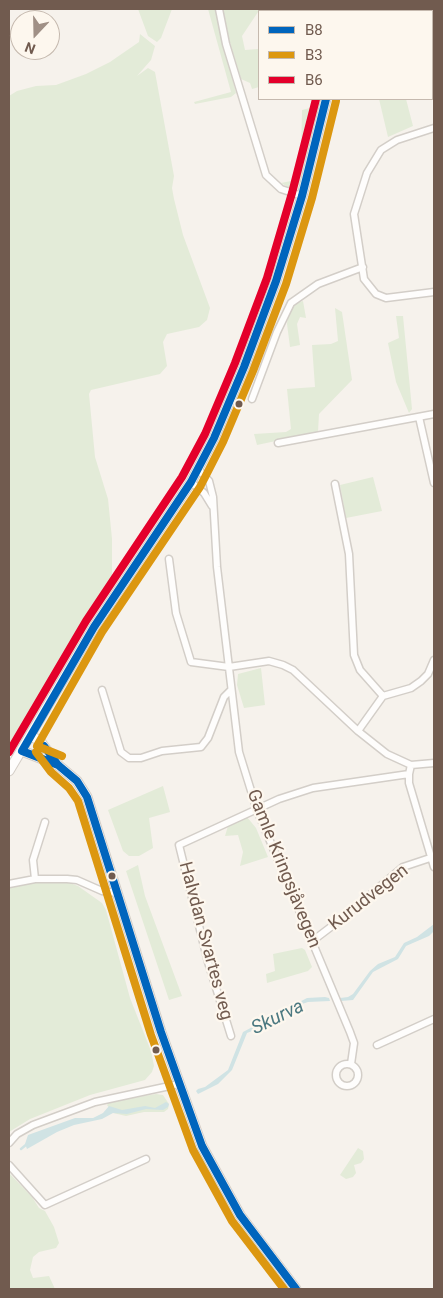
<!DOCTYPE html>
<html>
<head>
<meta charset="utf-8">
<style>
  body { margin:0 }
  #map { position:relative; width:443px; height:1298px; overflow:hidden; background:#f6f2ec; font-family:Roboto,sans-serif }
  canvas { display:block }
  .frame { position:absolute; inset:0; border:10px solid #715b4f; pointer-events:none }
  .legend { position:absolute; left:258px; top:10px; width:175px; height:90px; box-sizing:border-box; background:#fdf7ee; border:1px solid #c5b9ae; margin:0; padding:6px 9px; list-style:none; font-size:15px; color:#715b4f }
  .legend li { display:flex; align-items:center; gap:10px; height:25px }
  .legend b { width:25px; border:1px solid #c5b9ae }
  .north { position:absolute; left:10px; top:10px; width:50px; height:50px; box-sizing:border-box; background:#fdf7ee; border:1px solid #c5b9ae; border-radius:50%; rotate:201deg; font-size:14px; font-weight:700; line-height:20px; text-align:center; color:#715b4f }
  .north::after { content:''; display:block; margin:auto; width:18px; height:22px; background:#a09086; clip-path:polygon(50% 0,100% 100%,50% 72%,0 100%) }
</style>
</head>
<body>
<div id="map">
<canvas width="443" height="1298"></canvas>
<div class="frame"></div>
<ul class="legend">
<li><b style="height:6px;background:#0065bd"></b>B8</li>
<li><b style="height:6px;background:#dc9710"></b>B3</li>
<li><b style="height:6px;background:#e4002b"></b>B6</li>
</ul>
<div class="north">N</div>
</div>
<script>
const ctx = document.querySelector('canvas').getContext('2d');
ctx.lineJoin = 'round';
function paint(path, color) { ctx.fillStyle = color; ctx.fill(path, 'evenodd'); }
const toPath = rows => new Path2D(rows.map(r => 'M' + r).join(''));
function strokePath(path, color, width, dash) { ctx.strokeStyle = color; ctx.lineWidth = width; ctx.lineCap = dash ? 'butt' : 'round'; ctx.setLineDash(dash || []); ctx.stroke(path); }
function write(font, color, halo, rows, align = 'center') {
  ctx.font = font + ' Roboto,sans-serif'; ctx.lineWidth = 4.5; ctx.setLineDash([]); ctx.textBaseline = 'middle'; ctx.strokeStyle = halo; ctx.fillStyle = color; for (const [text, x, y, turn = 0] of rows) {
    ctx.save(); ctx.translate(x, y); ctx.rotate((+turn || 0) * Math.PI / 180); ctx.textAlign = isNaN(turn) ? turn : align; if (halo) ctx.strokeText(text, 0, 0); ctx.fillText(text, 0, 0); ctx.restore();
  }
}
const green = toPath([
  [138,9,172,9,161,38,157,42,148,36],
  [208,9,215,9,236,93,231,97,195,104,194,102,231,92],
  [223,9,260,9,242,36,245,50,258,49,259,87,252,89,250,83,241,79,230,43],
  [140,34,155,46,151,60,137,76,148,68,155,72,174,176,172,188,174,199,183,235,210,308,207,320,199,327,167,334,163,342,167,366,160,374,91,390,89,394,95,457,108,499,112,539,112,577,21,732,9,747,9,96,17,91,36,86,56,85,86,74,110,62,139,42],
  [316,99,322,99,301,182,297,187,288,187,281,183,291,181,301,154,302,110,314,107],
  [379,99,406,99,413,126,388,137],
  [303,301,306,318,300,317,297,324,300,345,290,347,287,324,288,314,294,304],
  [335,308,342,312,352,380,319,414,318,432,257,445,254,434,286,432,291,429,287,389,315,387,312,345,331,344,338,341],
  [396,316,403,316,412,409,409,413,396,382,388,343,399,338],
  [373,477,382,511,346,518,340,485],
  [261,668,265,705,244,708,237,685,238,674],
  [163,786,170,812,149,818,153,848,139,856,129,856,123,851,108,810],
  [247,817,256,828,268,857,240,866,243,852,238,835,225,836,228,826],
  [138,865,145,896,182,996,169,1000,126,871],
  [37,882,70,883,78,886,102,903,106,910,130,998,151,1051,154,1066,152,1072,145,1080,90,1095,30,1119,9,1132,9,887],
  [302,948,305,950,312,967,308,971,267,983,266,974,275,971,273,954],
  [156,1094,163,1095,169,1104,168,1109,164,1112,144,1112,126,1116,113,1113,107,1105,109,1102],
  [199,1148,230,1207,231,1212,194,1156,193,1153],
  [358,1148,363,1151,364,1159,361,1163,354,1165,356,1173,353,1177,346,1179,340,1175],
  [9,1173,32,1197,39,1208,45,1211,54,1227,59,1243,56,1248,39,1252,33,1257,30,1270,33,1278,49,1276,55,1289,9,1289],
  [238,1223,244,1227,289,1289,282,1289]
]);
const water = toPath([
  [434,924,434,931,429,936,406,946,398,959,373,972,353,1000,341,1001,340,998,348,997,353,994,370,971,378,964,395,957,404,943,417,937],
  [307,998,325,997,329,998,330,1001,308,1002,299,1005,270,1024,247,1033,232,1070,218,1084,198,1094,196,1091,198,1089,205,1087,228,1070,243,1032],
  [166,1102,169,1104,168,1107,163,1110,146,1109,127,1114,113,1113,102,1119,74,1125,57,1132,27,1149,25,1144,28,1135,75,1118,93,1118,103,1113,109,1106,122,1110,145,1106,155,1108]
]);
const stream = toPath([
  [21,1149,27,1144]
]);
const street = toPath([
  [219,9,226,44,266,175,281,189,302,196],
  [434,128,397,140,381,150,367,173,354,214,364,279,376,294,386,298,434,292],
  [252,399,277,332,291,303,318,284,363,267],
  [419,417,434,483],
  [278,443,434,414],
  [198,469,209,481,213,497,217,567,239,752,257,810,350,1032,354,1043,351,1064],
  [191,482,204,493,212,506],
  [335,484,349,554,354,655,360,670,383,696],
  [169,559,176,613,191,662,229,667,269,661,283,665,293,670,358,731,387,754,411,765,434,763],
  [102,690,121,752,129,758,141,758,162,751,201,747,208,738,224,697,230,691],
  [358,731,383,696,411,688,421,681,428,674,434,660],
  [411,765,409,774,409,783,434,867],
  [35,879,33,860,45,822],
  [9,884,35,879,67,879,77,880,102,891,117,893],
  [311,942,344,917,403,867,430,858],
  [231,1036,208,962,179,845,279,799,313,788,409,774],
  [377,1045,434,1019],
  '336 1075a11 11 0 1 1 22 0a11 11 0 1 1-22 0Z',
  [9,1143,17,1134,33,1125,95,1102,179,1084],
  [9,1165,45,1205,146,1159]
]);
const secondary = toPath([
  [427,11,434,10],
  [31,736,40,741,58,765,77,781,87,797,161,1032,202,1146,240,1215,296,1289],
  [22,751,58,765],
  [9,771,94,627,191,482,214,438,244,367,276,281,302,196,326,99]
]);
const bus1 = toPath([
  [44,746,58,765,77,781,87,797,161,1032,202,1146,240,1215,296,1289],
  [58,765,22,751,94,627,191,482,214,438,244,367,276,281,302,196,326,99]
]);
const bus2 = toPath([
  [36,752,51,772,69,788,78,801,151,1035,193,1150,232,1221,284,1289],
  [62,756,37,746,102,632,200,487,223,442,253,371,286,284,312,198,336,101]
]);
const bus3 = toPath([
  [9,752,86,621,182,477,205,434,235,363,267,278,292,193,316,99]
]);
const markers = [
  [239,404,4.5,"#715b4f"],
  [112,876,4.5,"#715b4f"],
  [156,1050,4.5,"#715b4f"]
];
const streetNames = [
  ["Gamle Kringsjåvegen",283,869,68],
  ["Kurudvegen",369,898,-38],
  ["Halvdan Svartes veg",205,941,75]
];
const waterNames = [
  ["Skurva",278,1018,-26]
];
paint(green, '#e3ebd8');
paint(water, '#d0e3e4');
strokePath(stream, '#d0e3e4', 2.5);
strokePath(street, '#d3cec8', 9);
strokePath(secondary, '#d4cec7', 11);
strokePath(street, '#fefdfc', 6);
strokePath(secondary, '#fefdfc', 9);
strokePath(bus1, '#0065bd', 8);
strokePath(bus2, '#dc9710', 8);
strokePath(bus3, '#e4002b', 8);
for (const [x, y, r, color] of markers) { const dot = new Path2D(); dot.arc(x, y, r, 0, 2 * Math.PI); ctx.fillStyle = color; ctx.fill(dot); strokePath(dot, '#fdf7ee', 2); }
write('18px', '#715b4f', '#fdf7ee', streetNames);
write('italic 19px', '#4c7981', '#fdf7ee', waterNames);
</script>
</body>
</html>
